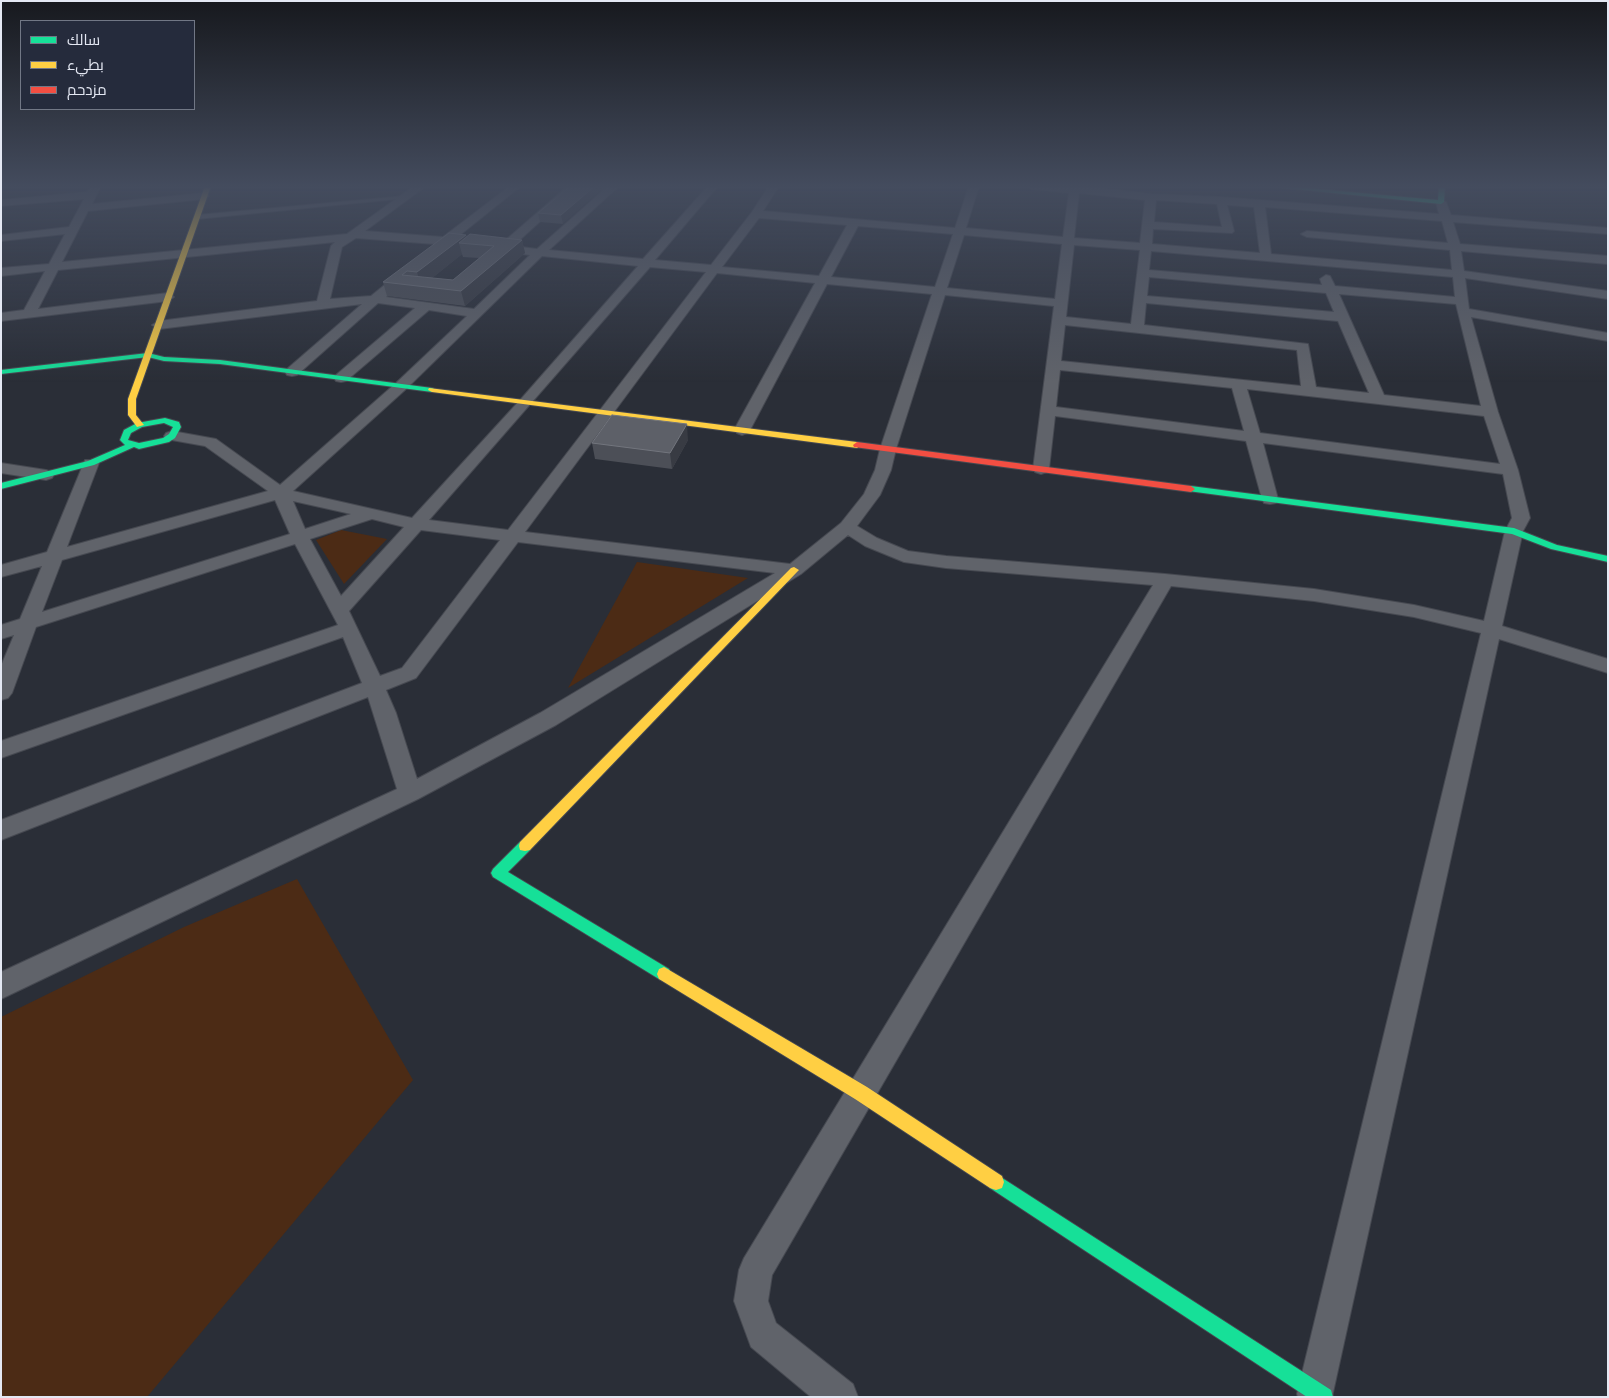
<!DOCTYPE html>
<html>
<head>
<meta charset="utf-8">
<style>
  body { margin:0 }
  #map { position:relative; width:1609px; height:1398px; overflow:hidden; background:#2a2e37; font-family:Signika,Cairo,sans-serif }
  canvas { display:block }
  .frame { position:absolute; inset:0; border:2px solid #e4e8f3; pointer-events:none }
  .legend { position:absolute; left:20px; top:20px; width:175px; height:90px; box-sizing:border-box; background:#252b3c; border:1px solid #717785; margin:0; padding:6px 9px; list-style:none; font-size:15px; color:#e4e8f3 }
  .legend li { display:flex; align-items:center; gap:10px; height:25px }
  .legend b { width:25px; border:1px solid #717785 }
</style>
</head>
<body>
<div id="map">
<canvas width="1609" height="1398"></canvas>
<div class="frame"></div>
<ul class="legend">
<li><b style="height:6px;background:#16e098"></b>سالك</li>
<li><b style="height:6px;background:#ffcf43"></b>بطيء</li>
<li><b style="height:6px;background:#f24e42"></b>مزدحم</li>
</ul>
</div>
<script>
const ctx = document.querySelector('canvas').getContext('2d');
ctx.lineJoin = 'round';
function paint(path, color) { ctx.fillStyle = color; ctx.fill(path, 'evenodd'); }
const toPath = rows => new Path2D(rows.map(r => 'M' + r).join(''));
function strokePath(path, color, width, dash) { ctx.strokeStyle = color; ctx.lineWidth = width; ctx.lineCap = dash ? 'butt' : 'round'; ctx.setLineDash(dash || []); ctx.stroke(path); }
const green = toPath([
  [341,530,387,539,344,584,316,540],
  [637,562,748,578,568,688],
  [297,879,413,1080,147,1397,1,1397,1,1017,184,927]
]);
const lane = toPath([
  [405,196,407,198,197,219,194,217,197,215,405,196]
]);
const street = toPath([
  [91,186,101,186,92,204,204,193,209,196,204,199,88,211,62,262,347,234,414,186,426,186,365,231,443,237,510,186,521,186,455,239,500,245,568,186,579,186,513,246,537,249,608,186,619,186,549,250,643,259,708,186,718,186,655,260,711,265,752,212,769,186,779,186,763,211,955,228,969,186,979,186,966,228,1063,237,1069,193,1032,189,1027,186,1080,186,1151,194,1221,197,1439,214,1436,202,1441,199,1446,202,1451,215,1608,228,1608,234,1453,222,1460,244,1608,256,1608,264,1461,251,1464,271,1608,291,1608,299,1465,278,1469,309,1608,333,1608,341,1471,317,1498,412,1518,470,1530,518,1523,531,1502,626,1608,659,1608,673,1499,639,1332,1397,1298,1397,1297,1394,1481,633,1414,617,1314,601,1171,586,772,1275,768,1301,776,1323,853,1384,858,1397,811,1397,751,1347,734,1301,739,1270,744,1258,1153,585,946,568,904,562,865,546,848,535,801,574,556,725,418,799,1,999,1,972,397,789,368,697,1,840,1,820,362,683,343,637,1,758,1,741,338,625,295,544,36,627,12,693,8,698,1,700,1,666,14,635,1,639,1,625,20,619,42,566,1,577,1,565,47,552,85,460,97,460,99,463,67,547,268,491,205,446,166,439,164,436,166,433,172,431,216,439,280,485,396,383,467,316,429,310,346,381,341,382,336,381,334,378,336,375,415,308,378,303,297,375,292,376,287,375,285,372,287,369,362,304,159,329,152,325,159,321,317,301,331,246,335,242,58,270,38,309,168,293,174,297,168,301,1,321,1,313,24,310,45,271,1,276,1,268,49,264,65,234,1,241,1,235,69,227,84,199,1,206,1,200,87,192,91,186],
  [1079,193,1145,200,1140,243,1074,238,1079,193],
  [1156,200,1217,204,1222,227,1154,222,1156,200],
  [1227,205,1254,207,1260,253,1152,244,1153,229,1232,233,1234,231,1227,205],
  [1265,207,1442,221,1448,243,1307,231,1301,234,1307,237,1450,250,1452,270,1271,254,1265,207],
  [759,218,847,225,819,276,722,267,759,218],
  [858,226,953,234,935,287,831,277,858,226],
  [964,235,1062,244,1055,299,947,288,964,235],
  [356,238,435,244,432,247,438,250,448,245,530,255,474,309,386,297,411,276,413,273,411,270,407,269,403,270,371,296,330,299,342,247,356,238],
  [1074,245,1140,250,1131,324,1066,317,1074,245],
  [1151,251,1453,277,1455,297,1335,286,1330,276,1326,275,1320,279,1322,285,1149,270,1151,251],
  [542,256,638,266,521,399,412,518,293,491,406,389,542,256],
  [650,267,706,272,508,530,429,520,650,267],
  [717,273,815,283,734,430,737,433,742,435,747,433,750,430,827,284,932,294,880,449,875,470,864,494,841,523,790,564,525,532,717,273],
  [1149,277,1326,293,1334,312,1147,296,1149,277],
  [1339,294,1456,304,1481,406,1384,395,1339,294],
  [945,295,1054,306,1033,469,1035,472,1041,474,1047,472,1049,469,1055,416,1246,441,1262,499,1264,503,1270,504,1276,503,1278,499,1263,443,1503,474,1512,518,1505,531,1484,621,1414,605,1314,589,1165,574,946,556,908,551,877,538,857,526,880,495,891,470,896,449,945,295],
  [1146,303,1338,321,1369,393,1316,387,1308,344,1144,325,1146,303],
  [1065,325,1297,350,1301,386,1061,361,1065,325],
  [1060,370,1232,388,1244,431,1056,407,1060,370],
  [1247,389,1484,416,1500,464,1260,433,1247,389],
  [275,500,290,534,42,612,62,560,275,500],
  [293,501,351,514,305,529,293,501],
  [372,519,404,527,341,596,310,539,372,519],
  [421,530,500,540,402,668,380,676,349,611,421,530],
  [518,542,775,573,540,713,417,779,396,713,386,690,416,678,518,542],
  [1,463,46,470,52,472,54,475,52,478,46,480,1,473,1,463]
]);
const fast = toPath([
  [1265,186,1285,186,1438,200,1439,186,1445,186,1444,202,1441,204,1265,186],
  [148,353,164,357,220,360,432,388,436,390,432,392,220,364,164,361,148,357,1,374,1,370,148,353],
  [165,418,179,422,181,427,175,438,169,442,139,449,134,447,94,465,1,489,1,483,88,461,125,445,120,440,124,430,137,423,165,418],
  [164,423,173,427,169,434,163,438,139,443,128,440,131,433,142,427,164,423],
  [1191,486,1514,528,1557,545,1608,556,1608,562,1551,549,1512,534,1188,491,1187,489,1191,486],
  [525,841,530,842,531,846,530,850,508,872,669,969,671,974,669,979,664,981,659,979,493,877,491,873,493,869,520,842,525,841],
  [996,1174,1331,1390,1333,1397,1307,1397,990,1188,988,1182,990,1176,996,1174]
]);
const slow = toPath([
  [205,186,211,186,136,399,136,415,144,425,137,427,128,415,128,399,205,186],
  [429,388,857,442,861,445,857,448,432,392,428,390,429,388],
  [794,567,799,570,797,572,530,850,525,851,520,850,519,846,520,842,791,568,794,567],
  [664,967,867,1087,1002,1176,1004,1182,1002,1188,996,1190,990,1188,855,1099,659,979,657,974,659,969,664,967]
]);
const jam = toPath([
  [857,442,1191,486,1195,489,1191,492,854,447,853,445,857,442]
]);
const wall = toPath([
  [571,186,563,224,540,222,538,213],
  [466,235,467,237,522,240,525,253,465,306,387,296,383,282],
  [462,254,463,257,479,258,453,280,432,278],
  [688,440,672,469,595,459,592,443]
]);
const shadedWall = toPath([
  [595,186,606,186,563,224,561,215],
  [466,235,468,244,459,243,462,254,421,287,417,272],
  [522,240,525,253,465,306,461,291],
  [687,424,688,440,672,469,670,453]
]);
const building = toPath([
  [571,186,595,186,561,215,538,213,571,186],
  [449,233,466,235,417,272,407,271,402,275,453,280,494,246,459,243,470,234,522,240,461,291,383,282,449,233],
  [612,415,687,424,670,453,592,443,612,415]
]);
paint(green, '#4c2b15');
strokePath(lane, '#464951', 2);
strokePath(street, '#464951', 2);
strokePath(fast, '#464951', 2);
strokePath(slow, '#464951', 2);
strokePath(jam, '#464951', 2);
paint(lane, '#60636a');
paint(street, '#60636a');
paint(fast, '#16e098');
paint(slow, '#ffcf43');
paint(jam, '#f24e42');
paint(wall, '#4c4f57');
paint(shadedWall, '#383b43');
paint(building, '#5d6068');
strokePath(building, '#72757d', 1);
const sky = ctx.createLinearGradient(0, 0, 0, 382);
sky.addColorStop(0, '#17191e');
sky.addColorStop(0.49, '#444c5e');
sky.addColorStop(1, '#444c5e00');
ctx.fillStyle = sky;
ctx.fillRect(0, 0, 1609, 382);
</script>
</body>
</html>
